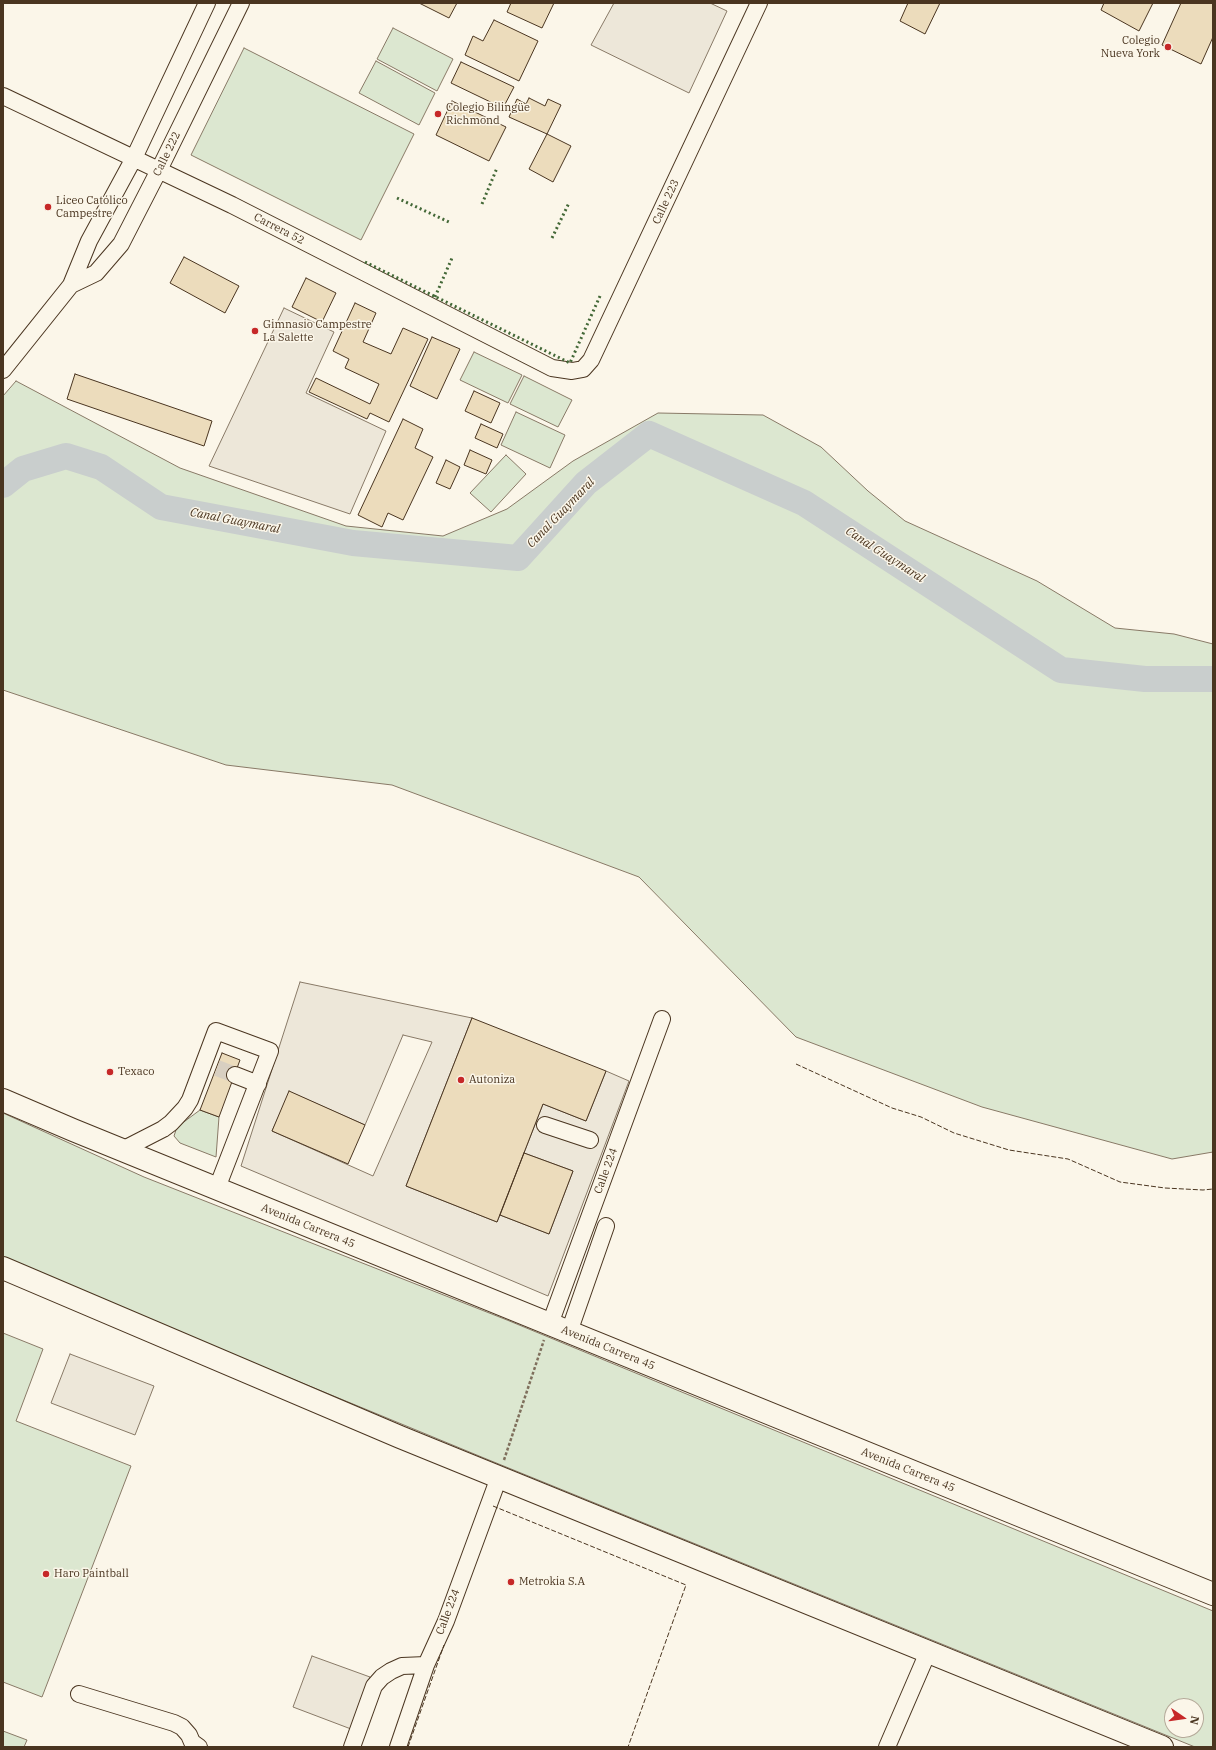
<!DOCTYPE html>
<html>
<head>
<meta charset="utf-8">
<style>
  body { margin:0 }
  #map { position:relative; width:1216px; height:1750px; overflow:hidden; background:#fbf6e9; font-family:"IBM Plex Serif",serif }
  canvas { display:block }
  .frame { position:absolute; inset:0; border:4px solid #4a3520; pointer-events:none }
  .north { position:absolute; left:1164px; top:1698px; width:40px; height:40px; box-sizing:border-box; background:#fbf6e9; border:1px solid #b4a999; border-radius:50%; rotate:103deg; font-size:11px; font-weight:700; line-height:16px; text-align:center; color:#4a3520 }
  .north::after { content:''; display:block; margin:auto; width:14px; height:18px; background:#c62828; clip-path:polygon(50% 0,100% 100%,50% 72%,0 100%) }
</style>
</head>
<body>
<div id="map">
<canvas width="1216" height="1750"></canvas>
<div class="frame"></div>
<div class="north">N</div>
</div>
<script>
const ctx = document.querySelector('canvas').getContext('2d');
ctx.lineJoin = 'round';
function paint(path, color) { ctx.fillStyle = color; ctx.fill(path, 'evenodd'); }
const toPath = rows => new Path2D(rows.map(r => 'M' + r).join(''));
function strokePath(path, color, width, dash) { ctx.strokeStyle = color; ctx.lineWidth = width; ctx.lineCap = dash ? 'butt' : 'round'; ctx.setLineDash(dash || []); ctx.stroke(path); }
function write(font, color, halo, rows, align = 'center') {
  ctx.font = font + ' "IBM Plex Serif",serif'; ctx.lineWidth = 3; ctx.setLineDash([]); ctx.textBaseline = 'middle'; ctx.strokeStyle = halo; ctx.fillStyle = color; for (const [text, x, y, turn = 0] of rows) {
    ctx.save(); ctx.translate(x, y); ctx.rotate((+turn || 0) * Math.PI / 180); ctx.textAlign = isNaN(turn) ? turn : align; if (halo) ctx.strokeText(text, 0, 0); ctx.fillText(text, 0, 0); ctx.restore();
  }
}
const green = toPath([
  [393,28,453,59,437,91,377,59,393,28],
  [244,48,414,134,361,240,191,155,244,48],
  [376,61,435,93,419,125,359,93,376,61],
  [474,352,522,375,508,403,460,380,474,352],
  [524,376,572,400,558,427,510,404,524,376],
  [16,381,180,468,346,526,443,536,507,509,573,461,658,413,763,415,821,447,868,491,905,521,1037,581,1115,628,1174,634,1213,644,1213,1152,1172,1159,982,1107,796,1037,639,877,392,785,226,765,3,690,3,396,16,381],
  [516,412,565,435,550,468,501,445,516,412],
  [506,455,526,474,491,512,470,493,506,455],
  [200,1110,219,1117,216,1157,180,1143,174,1136,177,1127,200,1110],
  [3,1113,144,1177,507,1320,1213,1611,1213,1747,1195,1747,484,1458,86,1294,3,1257,3,1113],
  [1172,1706,1196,1706,1196,1730,1172,1730,1172,1706],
  [3,1333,43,1349,16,1421,131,1466,42,1697,3,1682,3,1333],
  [3,1731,27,1740,24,1747,3,1747,3,1731]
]);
const parking = toPath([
  [614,3,710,3,727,11,689,93,591,45,614,3],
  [284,308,334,332,306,393,386,431,350,514,209,466,284,308],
  [300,982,472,1018,406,1186,497,1222,500,1215,549,1234,573,1171,524,1153,543,1104,586,1121,606,1071,629,1081,548,1296,241,1166,300,982],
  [403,1035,432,1042,373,1176,272,1131,290,1092,365,1125,403,1035],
  [70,1354,154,1386,135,1435,51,1403,70,1354],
  [312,1656,370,1677,351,1729,293,1707,312,1656]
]);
const river = toPath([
  [3,485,23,469,66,456,101,467,161,507,353,543,518,558,586,483,649,434,804,503,1061,670,1145,679,1213,679]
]);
const building = toPath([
  [419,3,457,3,449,18,419,3],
  [511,3,554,3,542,28,507,12,511,3],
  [908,3,940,3,925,34,900,21,908,3],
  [1104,3,1153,3,1139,31,1101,10,1104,3],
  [1181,3,1213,3,1213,37,1201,64,1162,45,1181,3],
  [494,20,538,41,519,81,465,55,473,36,483,41,494,20],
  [461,62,514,87,503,108,451,83,461,62],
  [529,98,545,106,548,99,561,105,547,134,509,117,517,99,526,104,529,98],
  [452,101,506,127,489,161,436,135,452,101],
  [547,134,571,146,553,182,529,169,547,134],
  [184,257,239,286,225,313,170,283,184,257],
  [306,278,336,293,322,322,292,307,306,278],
  [355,303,376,313,363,342,391,354,403,328,428,339,389,422,370,413,367,419,309,392,316,378,370,404,379,384,345,368,349,359,333,351,355,303],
  [432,337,460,349,437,399,410,386,432,337],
  [75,374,212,421,204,446,67,399,75,374],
  [474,391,500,403,491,423,465,411,474,391],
  [403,419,423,429,415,448,433,457,403,520,388,513,382,527,358,515,403,419],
  [481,424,503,434,497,448,475,438,481,424],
  [470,450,492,460,486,474,464,465,470,450],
  [446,460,460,467,450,489,436,483,446,460],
  [472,1018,606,1071,586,1121,543,1104,497,1222,406,1186,472,1018],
  [222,1053,240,1060,219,1117,200,1110,222,1053],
  [289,1091,365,1125,348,1164,272,1131,289,1091],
  [524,1153,573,1171,549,1234,500,1215,524,1153]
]);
const minorTunnel = toPath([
  [217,1068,235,1075]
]);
const path = toPath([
  [504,1460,544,1340]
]);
const minor = toPath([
  [3,96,232,205,552,368,572,371,583,369,591,360,759,3],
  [71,285,96,273,121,244,159,170,241,3],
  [3,370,71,285,89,241,134,158,207,3],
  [235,1075,258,1084],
  [545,1125,590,1140],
  [122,1150,163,1129,171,1123,185,1108,190,1100,216,1031,270,1051,217,1188],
  [550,1324,662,1019],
  [569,1332,606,1226],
  [79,1694,174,1723,182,1727,189,1735,192,1742,199,1747],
  [352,1747,374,1686,382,1677,391,1671,402,1666,426,1665],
  [398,1747,426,1665,446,1621,499,1477],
  [887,1747,928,1652]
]);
const highway = toPath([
  [3,1100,73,1130,1213,1594],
  [3,1268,400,1437,1162,1747]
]);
const hedge = toPath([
  [397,198,449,222],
  [482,204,497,168],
  [552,238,569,203],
  [365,262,570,363,600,296],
  [435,297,452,258]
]);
const fence = toPath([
  [796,1064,892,1108,921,1117,954,1133,1009,1150,1068,1159,1120,1182,1165,1188,1203,1190,1213,1189],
  [493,1506,686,1585,628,1747],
  [408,1747,444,1645]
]);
const markers = [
  [1168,47,4,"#c62828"],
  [438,114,4,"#c62828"],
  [48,207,4,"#c62828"],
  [255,331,4,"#c62828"],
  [110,1072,4,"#c62828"],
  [461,1080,4,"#c62828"],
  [46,1574,4,"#c62828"],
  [511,1582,4,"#c62828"]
];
const poiNames = [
  ["Colegio",1160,41,"right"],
  ["Nueva York",1160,54,"right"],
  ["Colegio Bilingüe",446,108],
  ["Richmond",446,121],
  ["Liceo Católico",56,201],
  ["Campestre",56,214],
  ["Gimnasio Campestre",263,325],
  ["La Salette",263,338],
  ["Texaco",118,1072],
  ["Autoniza",469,1080],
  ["Haro Paintball",54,1574],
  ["Metrokia S.A",519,1582]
];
const streetNames = [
  ["Calle 222",167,154,-64],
  ["Calle 223",666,202,-65],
  ["Carrera 52",279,229,27],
  ["Calle 224",606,1171,-70],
  ["Avenida Carrera 45",308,1226,22],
  ["Avenida Carrera 45",608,1348,22],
  ["Avenida Carrera 45",908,1470,22],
  ["Calle 224",448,1612,-69]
];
const waterNames = [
  ["Canal Guaymaral",561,513,-46],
  ["Canal Guaymaral",235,521,11],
  ["Canal Guaymaral",885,555,33]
];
paint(green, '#dce7d0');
strokePath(green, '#887966', 1);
paint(parking, '#ede7d9');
strokePath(parking, '#887966', 1);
strokePath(river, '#c9cecd', 26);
paint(building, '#ecdcbc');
strokePath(building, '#4a3520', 1);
strokePath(minorTunnel, '#d8cfc1', 16, [16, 8]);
strokePath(minor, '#4a3520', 18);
strokePath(highway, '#4a3520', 24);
strokePath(path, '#7f6f5c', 2.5, [3, 2]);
strokePath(minor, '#fbf6e9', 16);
strokePath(highway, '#fbf6e9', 22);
strokePath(hedge, '#436837', 3, [2, 3]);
strokePath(fence, '#4a3520', 1, [5, 2]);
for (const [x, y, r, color] of markers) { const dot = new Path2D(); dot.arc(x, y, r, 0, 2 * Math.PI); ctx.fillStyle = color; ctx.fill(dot); strokePath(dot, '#fbf6e9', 1.5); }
write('11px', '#4a3520', '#fbf6e9', poiNames, 'left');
write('11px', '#4a3520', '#fbf6e9', streetNames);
write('italic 12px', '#4a3520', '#fbf6e9', waterNames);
</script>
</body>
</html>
